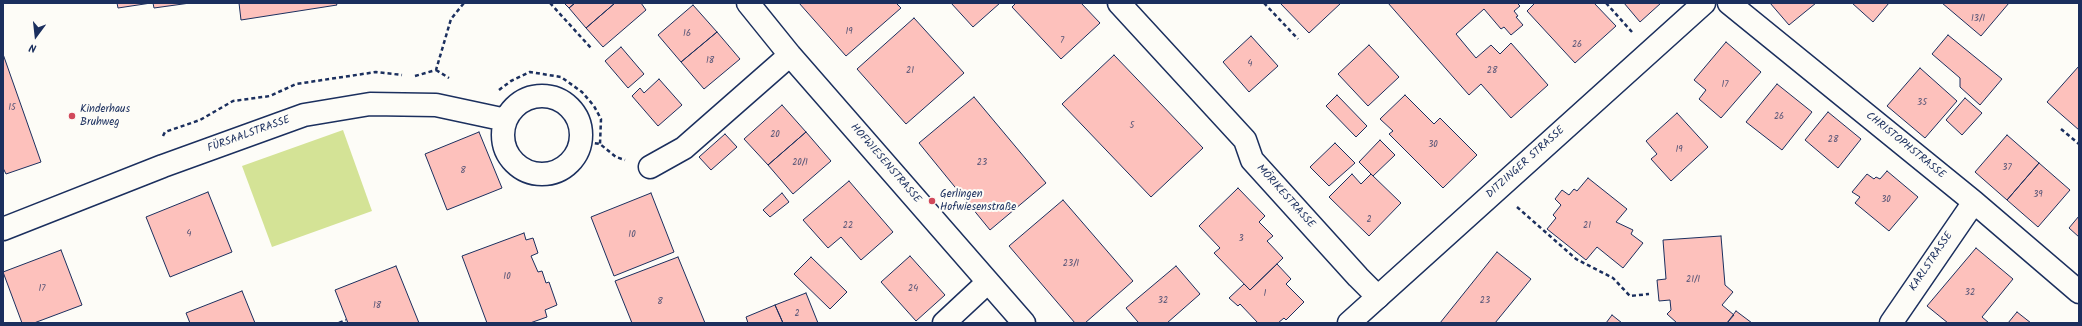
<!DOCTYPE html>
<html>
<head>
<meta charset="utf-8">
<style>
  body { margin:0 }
  #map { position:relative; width:2082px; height:326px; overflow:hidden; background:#fdfcf7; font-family:Kalam,sans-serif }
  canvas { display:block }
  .frame { position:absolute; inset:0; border:4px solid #1b2f5e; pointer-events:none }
  .north { position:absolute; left:16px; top:16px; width:40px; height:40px; -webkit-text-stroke:3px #fdfcf7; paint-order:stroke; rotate:195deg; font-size:11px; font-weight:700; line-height:16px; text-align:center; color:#1b2f5e }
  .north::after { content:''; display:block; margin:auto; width:14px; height:18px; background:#1b2f5e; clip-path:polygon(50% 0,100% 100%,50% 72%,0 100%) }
</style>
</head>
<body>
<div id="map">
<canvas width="2082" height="326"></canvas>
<div class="frame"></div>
<div class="north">N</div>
</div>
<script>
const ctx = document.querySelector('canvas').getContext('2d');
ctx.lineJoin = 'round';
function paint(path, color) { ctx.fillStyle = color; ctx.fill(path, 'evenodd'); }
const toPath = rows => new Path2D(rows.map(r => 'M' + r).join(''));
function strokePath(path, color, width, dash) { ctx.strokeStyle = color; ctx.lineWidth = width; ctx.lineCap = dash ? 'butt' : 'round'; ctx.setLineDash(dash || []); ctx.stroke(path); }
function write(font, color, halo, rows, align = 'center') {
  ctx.font = font + ' Kalam,sans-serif'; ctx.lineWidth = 4; ctx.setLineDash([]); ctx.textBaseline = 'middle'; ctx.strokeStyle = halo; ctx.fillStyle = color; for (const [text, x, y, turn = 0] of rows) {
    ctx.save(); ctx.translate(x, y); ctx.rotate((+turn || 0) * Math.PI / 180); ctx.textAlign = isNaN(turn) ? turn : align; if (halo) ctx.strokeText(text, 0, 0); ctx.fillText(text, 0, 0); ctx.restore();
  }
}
const green = toPath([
  [343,130,372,211,272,247,242,166]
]);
const building = toPath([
  [117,3,151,3,118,8,117,3],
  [153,3,190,3,154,8,153,3],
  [239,3,336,3,337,5,241,20,239,3],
  [564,3,575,3,569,8,564,3],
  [575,3,615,3,586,28,569,8,575,3],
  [615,3,641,3,646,10,603,47,586,28,615,3],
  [799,3,896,3,901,8,846,56,799,3],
  [951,3,1000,3,973,27,951,3],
  [1016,3,1081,3,1100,23,1061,59,1012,7,1016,3],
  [1280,3,1341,3,1309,33,1280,3],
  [1388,3,1517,3,1520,6,1514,11,1518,16,1516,17,1523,25,1511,35,1504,27,1501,29,1484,9,1456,34,1476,58,1491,45,1500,54,1511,43,1548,85,1511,118,1481,84,1469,95,1388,3],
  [1535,3,1594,3,1616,26,1575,63,1527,11,1535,3],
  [1624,3,1661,3,1640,22,1624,3],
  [1770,3,1816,3,1789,25,1770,3],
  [1852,3,1889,3,1873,22,1852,3],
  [1942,3,2009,3,1981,36,1942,3],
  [693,5,717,32,681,62,658,35,693,5],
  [914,18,964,73,906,124,857,69,914,18],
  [717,32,740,59,704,89,681,62,717,32],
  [1948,35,2002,79,1980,105,1960,87,1960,78,1932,54,1948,35],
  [1251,36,1278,66,1249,92,1223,62,1251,36],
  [1726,42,1761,72,1721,118,1699,99,1706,90,1694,80,1726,42],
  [1369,45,1399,77,1368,106,1338,74,1369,45],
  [621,47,644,74,628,88,605,61,621,47],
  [3,54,41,162,6,174,3,168,3,54],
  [1114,55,1203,148,1151,197,1062,104,1114,55],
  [2079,66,2079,130,2047,102,2079,66],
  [1920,68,1957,101,1925,138,1887,106,1920,68],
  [659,79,682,105,658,126,632,96,640,88,644,93,659,79],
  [1777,84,1812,112,1782,150,1746,122,1777,84],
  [1337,95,1367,126,1356,137,1326,106,1337,95],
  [1405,95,1434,124,1440,118,1477,155,1443,188,1389,134,1393,131,1380,119,1405,95],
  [974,97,1046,183,990,230,919,143,974,97],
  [1965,98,1982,113,1962,135,1946,120,1965,98],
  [782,105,806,132,768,165,744,139,782,105],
  [1828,112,1861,139,1838,168,1805,140,1828,112],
  [1677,113,1708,147,1671,181,1651,159,1657,154,1646,141,1677,113],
  [479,132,502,188,447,210,425,154,479,132],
  [806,132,831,161,793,194,768,165,806,132],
  [725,134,737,147,711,170,699,157,725,134],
  [2007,135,2039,163,2007,200,1975,172,2007,135],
  [1380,140,1395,155,1373,176,1359,162,1380,140],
  [1335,143,1355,163,1329,186,1310,167,1335,143],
  [2039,163,2070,190,2038,227,2007,200,2039,163],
  [1887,171,1918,197,1889,231,1855,203,1860,197,1852,192,1867,174,1874,179,1876,177,1880,179,1887,171],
  [1352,174,1361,184,1371,174,1401,203,1369,236,1329,197,1352,174],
  [1588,178,1627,209,1616,222,1633,230,1631,234,1643,243,1623,268,1597,247,1586,260,1547,229,1556,218,1553,215,1561,205,1555,199,1562,190,1569,195,1574,189,1577,191,1588,178],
  [849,181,893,232,861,260,841,237,828,248,803,220,849,181],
  [1238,188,1265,216,1259,222,1273,236,1267,241,1283,258,1250,290,1214,253,1220,248,1199,226,1238,188],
  [208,192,232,252,170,277,146,217,208,192],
  [651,193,674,252,614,276,591,217,651,193],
  [782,193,789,202,770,217,763,210,782,193],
  [1063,200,1133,281,1085,323,1075,323,1009,246,1063,200],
  [2079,216,2079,237,2069,228,2079,216],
  [524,233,526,240,533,238,538,253,531,256,538,272,542,271,546,283,549,282,557,305,545,310,547,317,530,323,487,323,462,256,524,233],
  [1721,236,1725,285,1733,292,1722,305,1734,315,1727,323,1677,323,1667,314,1671,310,1670,300,1659,301,1657,280,1666,279,1663,240,1721,236],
  [1976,248,2013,279,1982,317,1989,323,1948,323,1927,306,1976,248],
  [61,250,82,305,34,323,22,323,3,272,61,250],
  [1497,252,1531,279,1495,323,1440,323,1497,252],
  [910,256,945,295,916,321,881,282,910,256],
  [678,257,705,323,632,323,615,281,678,257],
  [811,257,847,292,830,309,794,274,811,257],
  [1277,264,1291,279,1286,284,1304,302,1286,320,1284,318,1278,323,1258,323,1240,304,1238,306,1229,298,1244,284,1250,290,1277,264],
  [396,266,419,323,348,323,335,290,396,266],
  [1176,266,1200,294,1167,323,1137,323,1138,322,1126,308,1176,266],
  [242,291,255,323,190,323,186,313,242,291],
  [806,293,818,323,783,323,775,305,806,293],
  [775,305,783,323,748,323,746,317,775,305],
  [1736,311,1752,323,1727,323,1736,311],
  [2017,312,2031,323,2008,323,2017,312],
  [1612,315,1622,323,1606,323,1612,315]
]);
const path = toPath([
  [550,3,591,48],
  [1264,3,1298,39],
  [1606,3,1632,32],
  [436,70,449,78],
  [415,76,436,70,451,19,464,3],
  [499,90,511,81,530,72,561,77,582,92,594,106,601,119,600,144],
  [2061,129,2079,144],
  [163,136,165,132,200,120,233,101,270,96,296,84,376,72,402,75],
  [581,141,600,144,616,157,625,160],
  [1517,207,1576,259,1613,278,1630,296,1649,294],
  [339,323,346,320]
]);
const minor = toPath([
  [748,3,790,55,1024,323],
  [1119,3,1245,140,1252,160,1358,277,1378,297],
  [1729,3,1974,202,2079,292],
  '503 135a39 39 0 1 1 78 0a39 39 0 1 1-78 0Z',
  [650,167,684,148,790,55],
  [3,229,163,166,304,115,370,104,436,105,506,120],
  [944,323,988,282],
  [1891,323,1974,202]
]);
const major = toPath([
  [1349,323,1704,3]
]);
const markers = [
  [72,116,4,"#d1495b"],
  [932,201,4,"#d1495b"]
];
const numberNames = [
  ["13/1",1978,19],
  ["19",849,32],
  ["16",687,34],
  ["7",1062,41],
  ["26",1577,45],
  ["18",710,61],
  ["4",1250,64],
  ["21",910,71],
  ["28",1492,71],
  ["17",1725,85],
  ["35",1922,103],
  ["15",12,108],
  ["26",1779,117],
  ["5",1132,126],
  ["20",775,135],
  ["28",1833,140],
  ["30",1433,145],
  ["19",1679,150],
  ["20/1",800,163],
  ["23",982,163],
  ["37",2007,168],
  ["8",463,171],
  ["39",2038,195],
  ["30",1886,200],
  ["2",1369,220],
  ["22",848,226],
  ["21",1587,226],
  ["4",189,234],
  ["10",632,235],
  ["3",1241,239],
  ["23/1",1071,264],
  ["10",507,277],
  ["21/1",1693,280],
  ["17",42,289],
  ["24",913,289],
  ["32",1970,293],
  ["1",1265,294],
  ["32",1163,301],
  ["23",1485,301],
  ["8",660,302],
  ["18",377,306],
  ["2",797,314]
];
const poiNames = [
  ["Kinderhaus",80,110],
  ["Bruhweg",80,123],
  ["Gerlingen",940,195],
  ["Hofwiesenstraße",940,208]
];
const streetNames = [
  ["FÜRSAALSTRASSE",249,135,-20],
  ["CHRISTOPHSTRASSE",1905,146,39],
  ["DITZINGER STRASSE",1526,163,-42],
  ["HOFWIESENSTRASSE",885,164,49],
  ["MÖRIKESTRASSE",1285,197,48],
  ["KARLSTRASSE",1932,262,-56]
];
paint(green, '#d4e396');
paint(building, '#fdc1bc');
strokePath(building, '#1b2f5e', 1);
strokePath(minor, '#1b2f5e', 25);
strokePath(major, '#1b2f5e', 25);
strokePath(path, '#1b2f5e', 2.5, [4, 3]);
strokePath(minor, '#fdfcf7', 22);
strokePath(major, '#fdfcf7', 22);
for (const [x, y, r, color] of markers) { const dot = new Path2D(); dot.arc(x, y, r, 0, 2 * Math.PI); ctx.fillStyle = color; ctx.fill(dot); strokePath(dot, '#fdfcf7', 1.5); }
write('9px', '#545476', null, numberNames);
write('11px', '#1b2f5e', '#fdfcf7', poiNames, 'left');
write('11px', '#1b2f5e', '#fdfcf7', streetNames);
</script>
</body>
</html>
